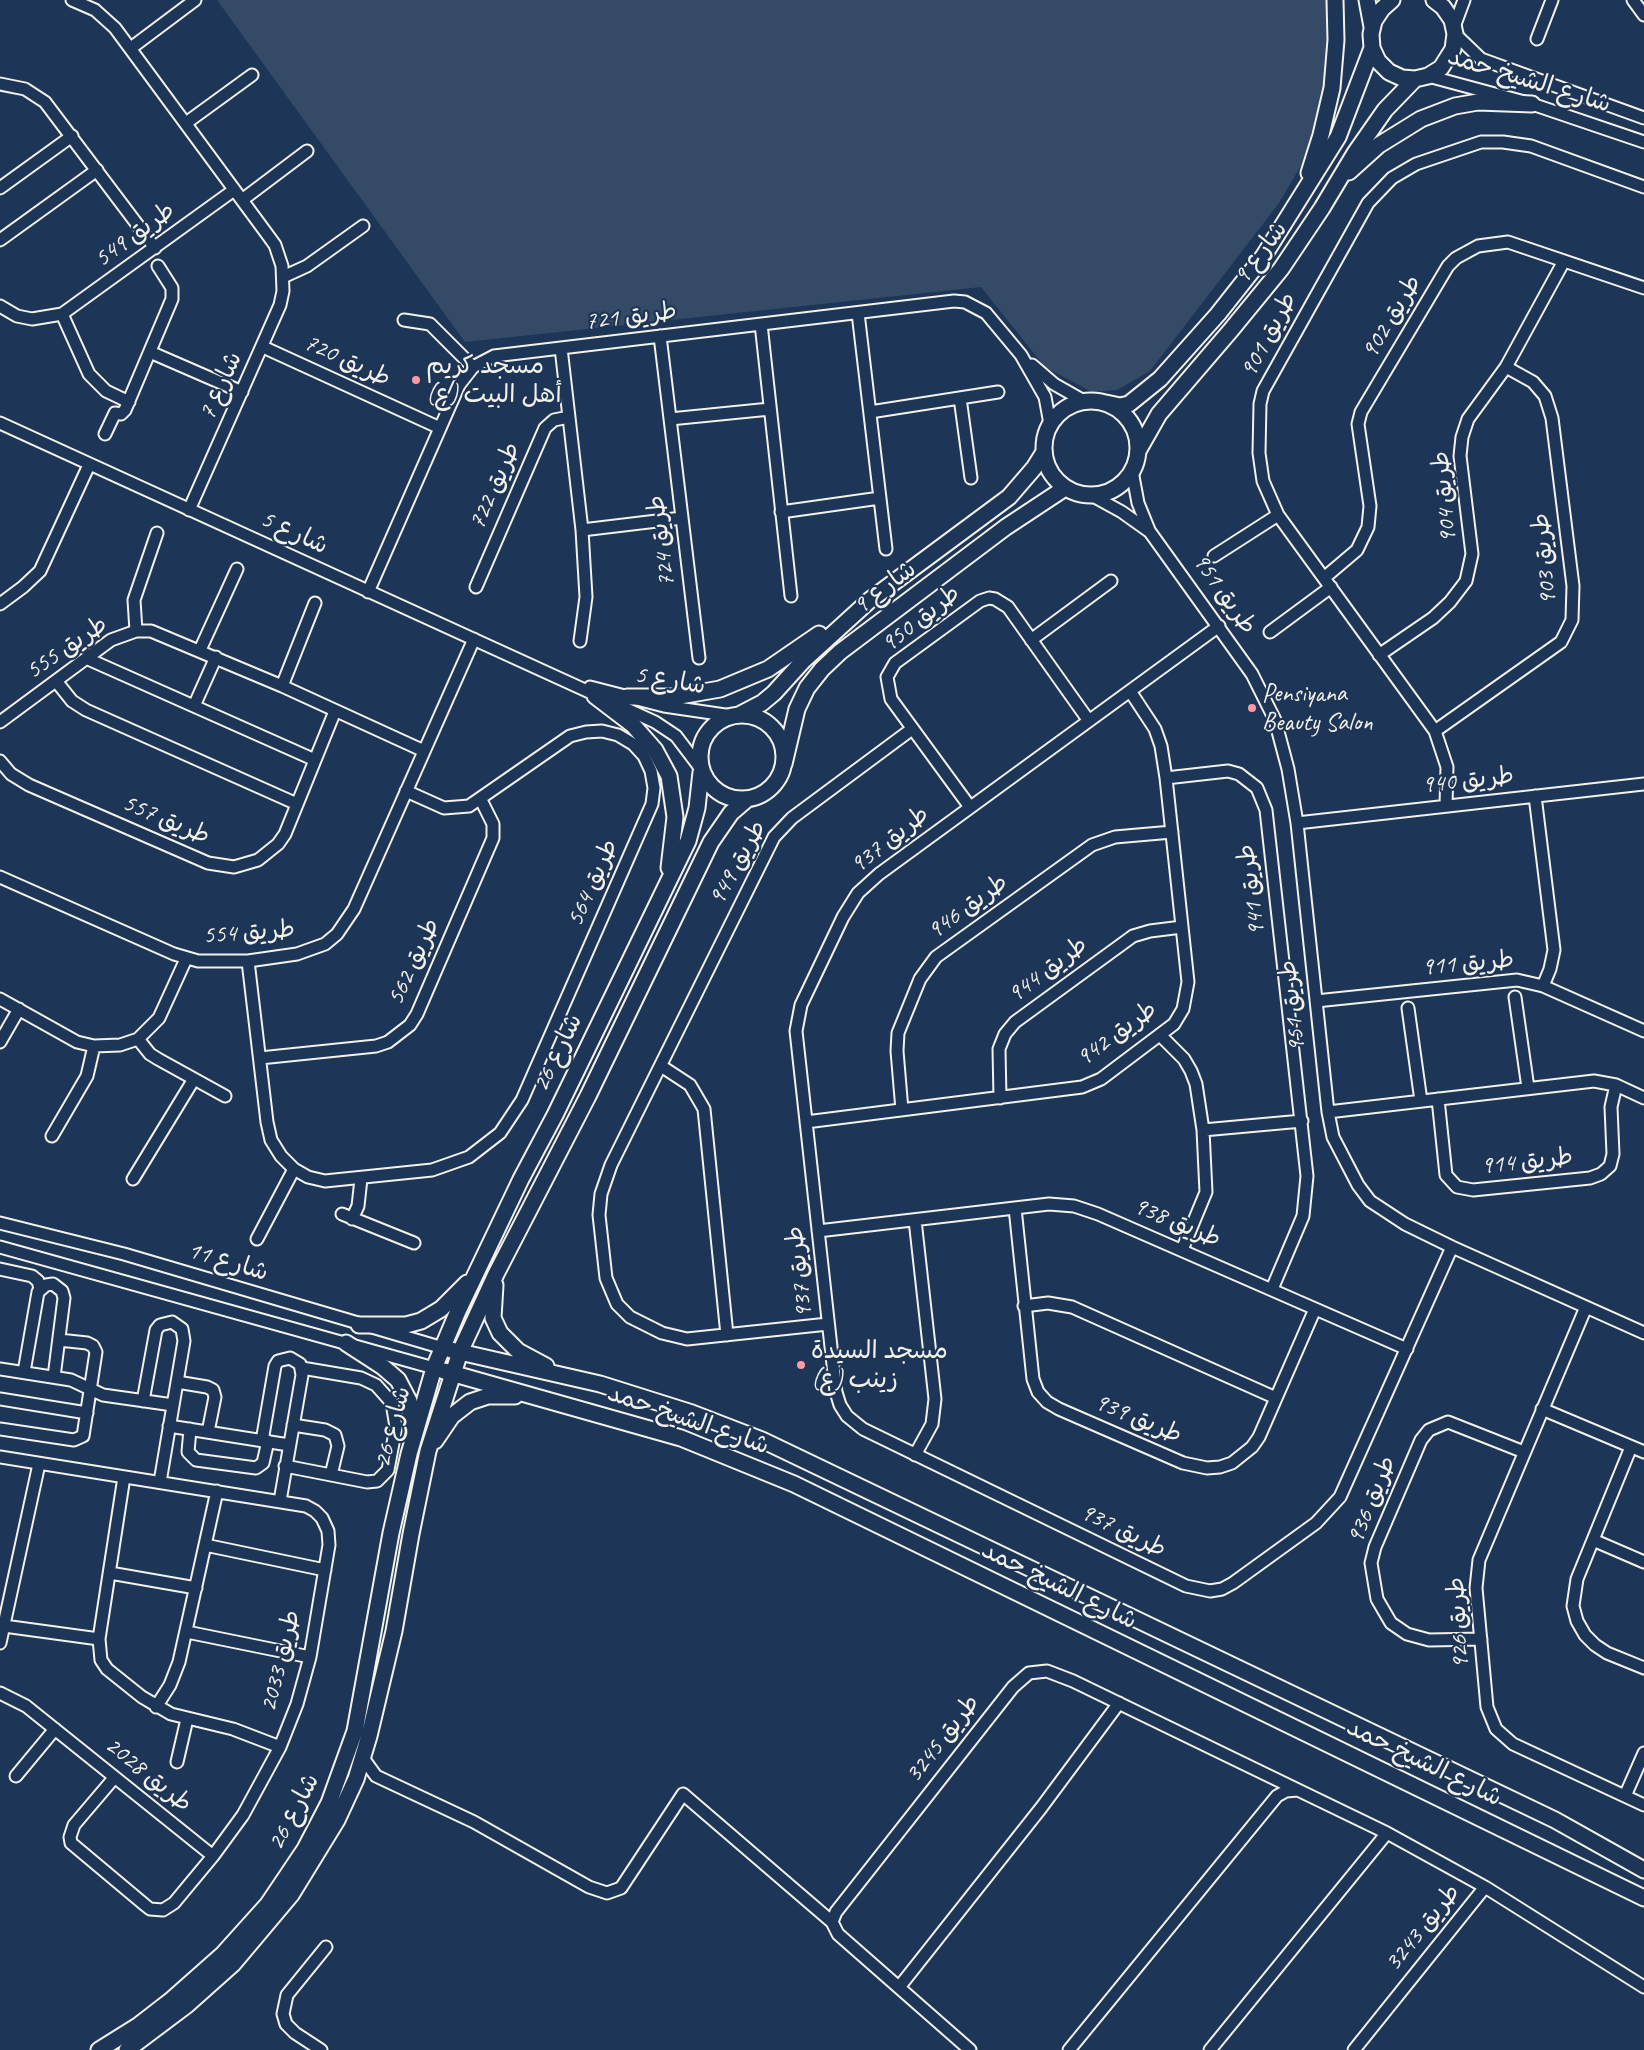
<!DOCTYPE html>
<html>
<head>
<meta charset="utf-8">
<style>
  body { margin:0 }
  canvas { display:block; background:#1d3557 }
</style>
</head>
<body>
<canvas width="1644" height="2050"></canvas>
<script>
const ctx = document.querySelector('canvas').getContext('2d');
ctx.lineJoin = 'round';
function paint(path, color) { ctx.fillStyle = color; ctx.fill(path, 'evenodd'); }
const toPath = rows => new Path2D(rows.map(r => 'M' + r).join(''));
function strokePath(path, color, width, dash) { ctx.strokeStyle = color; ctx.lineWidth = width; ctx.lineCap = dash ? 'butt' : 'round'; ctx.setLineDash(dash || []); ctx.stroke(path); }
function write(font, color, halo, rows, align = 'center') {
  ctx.font = font + ' Caveat,"Playpen Sans Arabic",sans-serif'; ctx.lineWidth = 4.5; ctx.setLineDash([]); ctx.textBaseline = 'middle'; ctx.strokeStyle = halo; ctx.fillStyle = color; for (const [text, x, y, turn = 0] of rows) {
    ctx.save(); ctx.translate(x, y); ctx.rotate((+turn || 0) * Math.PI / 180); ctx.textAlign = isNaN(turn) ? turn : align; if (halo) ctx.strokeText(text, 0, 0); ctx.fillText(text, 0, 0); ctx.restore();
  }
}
const green = toPath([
  [217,0,1326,0,1330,27,1327,95,1313,145,1279,203,1150,371,1117,390,1092,392,1045,367,981,287,465,342]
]);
const minor = toPath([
  [72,0,95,10,115,28,267,234,275,245,282,266,283,291,280,305,189,510],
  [1633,0,1644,15],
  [1454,27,1464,0],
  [1455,34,1481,59,1644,118],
  [1537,39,1552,0],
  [131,48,195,0],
  [1428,76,1532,104,1644,142],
  [0,84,25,89,45,102,155,248],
  [186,123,252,75],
  [0,188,72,136],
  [242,200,307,151],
  [0,240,97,170],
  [283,277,307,266,363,226],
  [0,306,17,316,32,319,62,314,234,190],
  [858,313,886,549],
  [62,314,89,374,106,391,129,402],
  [404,320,430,324,473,367],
  [761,324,791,596],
  [660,336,699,658],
  [263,347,440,428],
  [561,348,582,530,586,597,580,641],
  [150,352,242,392],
  [1032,365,1054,384,1084,401],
  [960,398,971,478],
  [870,412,998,392],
  [670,419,770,409],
  [0,423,655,722,676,736,701,769],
  [105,434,115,413,121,414,125,410,172,299,172,288,158,266],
  [1132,471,1138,503,1149,530],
  [1093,496,1122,512,1150,532,1252,674,1275,720,1288,769,1297,823,1328,1112,1333,1137,1358,1185,1370,1201,1405,1224,1452,1247,1644,1333],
  [781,512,880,498],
  [582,530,682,518],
  [1214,556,1278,515],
  [1324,578,1357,550,1368,527,1370,506,1358,424,1361,412,1448,266,1456,258,1478,246,1508,242,1644,288],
  [476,587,545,428,554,420,569,417],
  [368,592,459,385,473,367,494,356,954,301,965,302,986,313,1021,355,1045,397,1050,424],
  [0,604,23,587,40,571,89,465],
  [1219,626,879,874,858,893,843,917,801,1005,796,1031,836,1392,840,1405,847,1416,863,1429,1186,1586,1210,1591,1222,1589,1233,1583,1316,1523,1340,1497,1452,1247],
  [136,631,134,600,157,533],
  [1270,632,1331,587],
  [1031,640,1111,581],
  [200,650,237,569],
  [1379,655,1433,618,1450,602,1466,581,1472,554,1460,456,1462,437,1468,419,1506,367,1564,261],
  [88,659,315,760],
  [56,681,72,701,86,710,297,804],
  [282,686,315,603],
  [590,687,664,706,732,716],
  [194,706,216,657],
  [0,722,111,640,136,631,151,631,282,686,424,751],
  [1435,731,1561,642,1572,620,1573,586,1552,418,1545,396,1533,382,1506,367],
  [0,761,11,774,29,785,208,863,234,867,258,860,278,844,285,834,335,711],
  [1166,778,1228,771,1239,774,1257,788,1266,810,1307,1176,1303,1216,1272,1289],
  [1535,796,1554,950,1550,969,1543,986],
  [1446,806,1447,767,1435,731,1278,515,1263,481,1259,453,1260,404,1263,391,1368,203,1392,178,1416,164,1481,142,1503,142,1531,146,1644,187],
  [970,807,891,699,887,677,895,663,980,601,989,598,995,599,1008,607,1089,721],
  [1297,823,1644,784],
  [0,877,174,954,198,961,248,961,297,954,325,944,337,934,354,909,474,639],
  [248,961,267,1122,271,1140,281,1156,294,1169,308,1177,325,1181,432,1170,469,1157,500,1133,522,1100,652,804,654,788,651,771,644,756,633,744,618,735,602,731,586,732,570,736,469,806,444,808,406,791],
  [1515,997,1528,1088],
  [0,999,77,1042,94,1046,120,1045,138,1039,159,1018,186,959],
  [1316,1001,1517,980,1543,986,1644,1031],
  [1408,1008,1421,1101],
  [1161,1036,1184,1059,1191,1071,1196,1084,1203,1130,1206,1192,1182,1250],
  [138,1039,150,1054,158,1059,225,1096],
  [0,1042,19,1009],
  [260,1058,376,1046,388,1042,410,1025,417,1014,493,838,493,824,481,800],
  [661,1066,690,1085,704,1109,727,1335],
  [1000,1098,999,1049,1005,1034,1015,1022,1133,936,1150,931,1182,927],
  [1438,1099,1446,1175,1457,1187,1473,1190,1590,1178,1601,1174,1610,1166,1613,1154,1611,1107,1616,1085],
  [902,1110,897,1051,898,1033,920,979,936,957,1092,845,1115,837,1172,832],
  [1328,1112,1594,1081,1616,1085,1644,1098],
  [806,1122,1082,1087,1101,1079,1174,1024,1183,1009,1188,982,1166,778,1161,746,1155,729,1130,691],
  [1203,1130,1302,1121],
  [52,1136,87,1076,94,1046],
  [133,1179,194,1079],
  [1015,1208,1033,1379,1038,1392,1047,1402,1059,1409,1183,1463,1207,1468,1220,1467,1232,1463,1252,1447,1259,1437,1315,1309],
  [342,1214,414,1243],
  [352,1219,358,1206,361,1179],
  [0,1223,124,1254,443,1348],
  [818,1231,1049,1204,1074,1206,1098,1214,1407,1349],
  [257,1239,294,1169],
  [0,1247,434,1368],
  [0,1269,32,1276,38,1281,40,1289],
  [1024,1306,1048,1303,1072,1307,1276,1398],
  [1586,1307,1479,1560,1476,1588,1487,1707,1496,1729,1513,1744,1644,1805],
  [828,1324,687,1339,662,1333,630,1317,617,1304,606,1278,599,1215,601,1194,611,1165,774,837,792,818,912,729],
  [0,1369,71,1380,103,1395,173,1405],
  [24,1372,38,1292,46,1285,53,1284,62,1291,64,1298,54,1377],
  [177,1382,207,1387,213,1390,215,1397,208,1432],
  [0,1399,87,1413],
  [143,1401,156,1330,160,1325,172,1322,182,1329,184,1341,160,1482],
  [1542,1409,1644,1452],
  [293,1425,325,1430,335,1435,338,1446,331,1475],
  [169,1426,289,1445],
  [0,1429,74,1440,83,1436,96,1352,93,1346,87,1343,59,1340],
  [190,1429,188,1452,196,1460,256,1468,263,1463,268,1441],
  [262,1441,275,1366,278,1361,290,1358,300,1364,302,1375,280,1501],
  [1631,1447,1577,1579,1573,1606,1577,1621,1585,1635,1595,1645,1607,1653,1644,1668],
  [915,1455,932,1424,935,1399,915,1220],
  [0,1457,306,1506,315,1511,322,1518,328,1531,329,1545,310,1657,297,1704,280,1747,243,1815,213,1856,174,1903,163,1910,150,1909,145,1905,71,1843,70,1837,74,1825,114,1778],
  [285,1466,367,1482,377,1481,388,1470,396,1427,392,1403,376,1385,361,1378,302,1368],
  [124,1477,99,1639,101,1660,107,1669,142,1697,171,1714,233,1729,280,1747],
  [1593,1540,1644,1562],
  [205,1545,325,1570],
  [110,1573,196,1588],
  [4,1626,99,1639],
  [187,1632,310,1657],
  [1481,1639,1429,1640,1407,1634,1391,1623,1377,1599,1371,1563,1375,1547,1421,1440,1429,1430,1448,1422,1524,1452],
  [0,1643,39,1464],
  [0,1693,26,1706,213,1856],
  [156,1707,170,1685,179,1662,217,1491],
  [363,1758,376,1776,474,1822,589,1887,607,1893,621,1888,683,1794,832,1922],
  [177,1762,187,1719],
  [16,1776,55,1729],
  [1625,1796,1644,1753],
  [900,1986,1041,1808,1119,1703],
  [321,2050,295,2033,286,2024,283,2014,287,1995,326,1947],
  [970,2050,838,1934,832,1922,836,1912,1013,1687,1029,1673,1047,1671,1073,1681,1298,1790],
  [1069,2050,1277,1796,1286,1791,1298,1790,1387,1833,1485,1887,1644,1987],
  [1210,2050,1387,1833],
  [1354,2050,1485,1887]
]);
const major = toPath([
  [1367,0,1372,27],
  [1392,0,1382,9,1374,21,1371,34,1372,48,1378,61,1389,72,1402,78,1415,79,1428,76,1441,68,1453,49,1455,34,1452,20,1443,7,1434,0],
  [1349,172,1379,145,1421,119,1455,106,1478,102,1532,104],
  [1309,173,1321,135,1332,88,1336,40,1335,0],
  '1044 448a47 47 0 1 1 94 0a47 47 0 1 1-94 0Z',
  [1106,403,1120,406,1129,404,1160,379,1218,314,1263,257,1338,137,1372,48],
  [1138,451,1159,414,1231,330,1281,269,1322,208,1355,153,1385,110,1415,79],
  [595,696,633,725,655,750,669,776,675,817,669,868],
  [627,697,674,697,720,689,768,669,819,634],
  '700 757a42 42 0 1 1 84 0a42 42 0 1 1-84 0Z',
  [739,715,762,703,774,693,803,661,870,600,1009,497,1034,468,1044,452],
  [784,764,797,709,807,688,822,669,840,652,1006,527,1065,488],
  [495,1285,493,1318,500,1333,518,1351,546,1366],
  [359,1325,406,1325,421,1321,441,1309,467,1283],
  [346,1343,383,1367,398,1380,409,1401,412,1431],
  [451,1350,600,1384,692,1413,762,1440,1555,1820,1644,1870],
  [444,1371,681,1438,794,1484,1644,1898],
  [435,1441,452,1416,470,1402,488,1396,515,1396],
  [99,2050,139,2025,170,2001,223,1954,268,1904,305,1849,329,1803,355,1731,391,1533,409,1454,434,1368,458,1311,521,1179,555,1115,688,841,697,808,701,772],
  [127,2050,187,2005,233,1964,291,1895,337,1820,356,1779,369,1736,394,1631,411,1534,428,1451,460,1352,496,1274,588,1096,711,842,731,813,746,800]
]);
const markers = [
  [416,380,5,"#ff9aa2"],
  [1252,708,5,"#ff9aa2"],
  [801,1365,5,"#ff9aa2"]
];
const streetNames = [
  ["شارع الشيخ حمد",1529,81,17],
  ["طريق 549",135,235,-36],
  ["شارع 9",1261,253,-53],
  ["طريق 721",631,317,-7],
  ["طريق 902",1392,317,-59],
  ["طريق 901",1269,335,-62],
  ["طريق 720",347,361,25],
  ["شارع 7",221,386,-66],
  ["طريق 722",495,486,-66],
  ["طريق 904",1445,497,-95],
  ["شارع 5",294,533,25],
  ["طريق 724",662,541,-97],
  ["طريق 903",1545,559,-95],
  ["شارع 9",885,588,-37],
  ["طريق 951",1224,594,55],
  ["طريق 950",921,619,-38],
  ["طريق 555",67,648,-34],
  ["شارع 5",670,681,10],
  ["طريق 940",1468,781,-6],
  ["طريق 557",166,820,23],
  ["طريق 937",890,840,-38],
  ["طريق 949",738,863,-61],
  ["طريق 564",593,883,-66],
  ["طريق 941",1252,890,-97],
  ["طريق 946",968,907,-36],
  ["طريق 554",249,933,-4],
  ["طريق 562",414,962,-65],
  ["طريق 911",1468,964,-5],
  ["طريق 944",1048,970,-37],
  ["طريق 951",1293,1006,-96],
  ["طريق 942",1117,1034,-36],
  ["شارع 26",558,1053,-64],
  ["طريق 914",1527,1162,-6],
  ["طريق 938",1177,1223,23],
  ["شارع 11",228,1262,17],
  ["طريق 937",800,1272,-96],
  ["طريق 939",1138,1419,23],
  ["شارع الشيخ حمد",688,1420,19],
  ["شارع 26",393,1427,-75],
  ["طريق 936",1372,1500,-68],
  ["طريق 937",1123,1531,26],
  ["شارع الشيخ حمد",1059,1586,26],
  ["طريق 926",1459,1623,-93],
  ["طريق 2033",281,1661,-76],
  ["طريق 3245",943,1739,-52],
  ["شارع الشيخ حمد",1424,1763,26],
  ["طريق 2028",148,1775,39],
  ["شارع 26",294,1812,-62],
  ["طريق 3243",1423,1928,-51]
];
const poiNames = [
  ["مسجد كريم",426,366],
  ["أهل البيت (ع)",426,395],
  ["Pensiyana",1262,694],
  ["Beauty Salon",1262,723],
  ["مسجد السيدة",811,1351],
  ["زينب (ع)",811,1380]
];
paint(green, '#354a67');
strokePath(minor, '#f4f1e8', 15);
strokePath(major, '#f4f1e8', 19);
strokePath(minor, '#1d3557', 11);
strokePath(major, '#1d3557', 15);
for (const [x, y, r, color] of markers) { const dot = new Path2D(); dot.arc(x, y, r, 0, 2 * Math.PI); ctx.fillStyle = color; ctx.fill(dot); strokePath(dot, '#1d3557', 2); }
write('25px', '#f4f1e8', '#1d3557', streetNames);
write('25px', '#f4f1e8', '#1d3557', poiNames, 'left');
</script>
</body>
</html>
